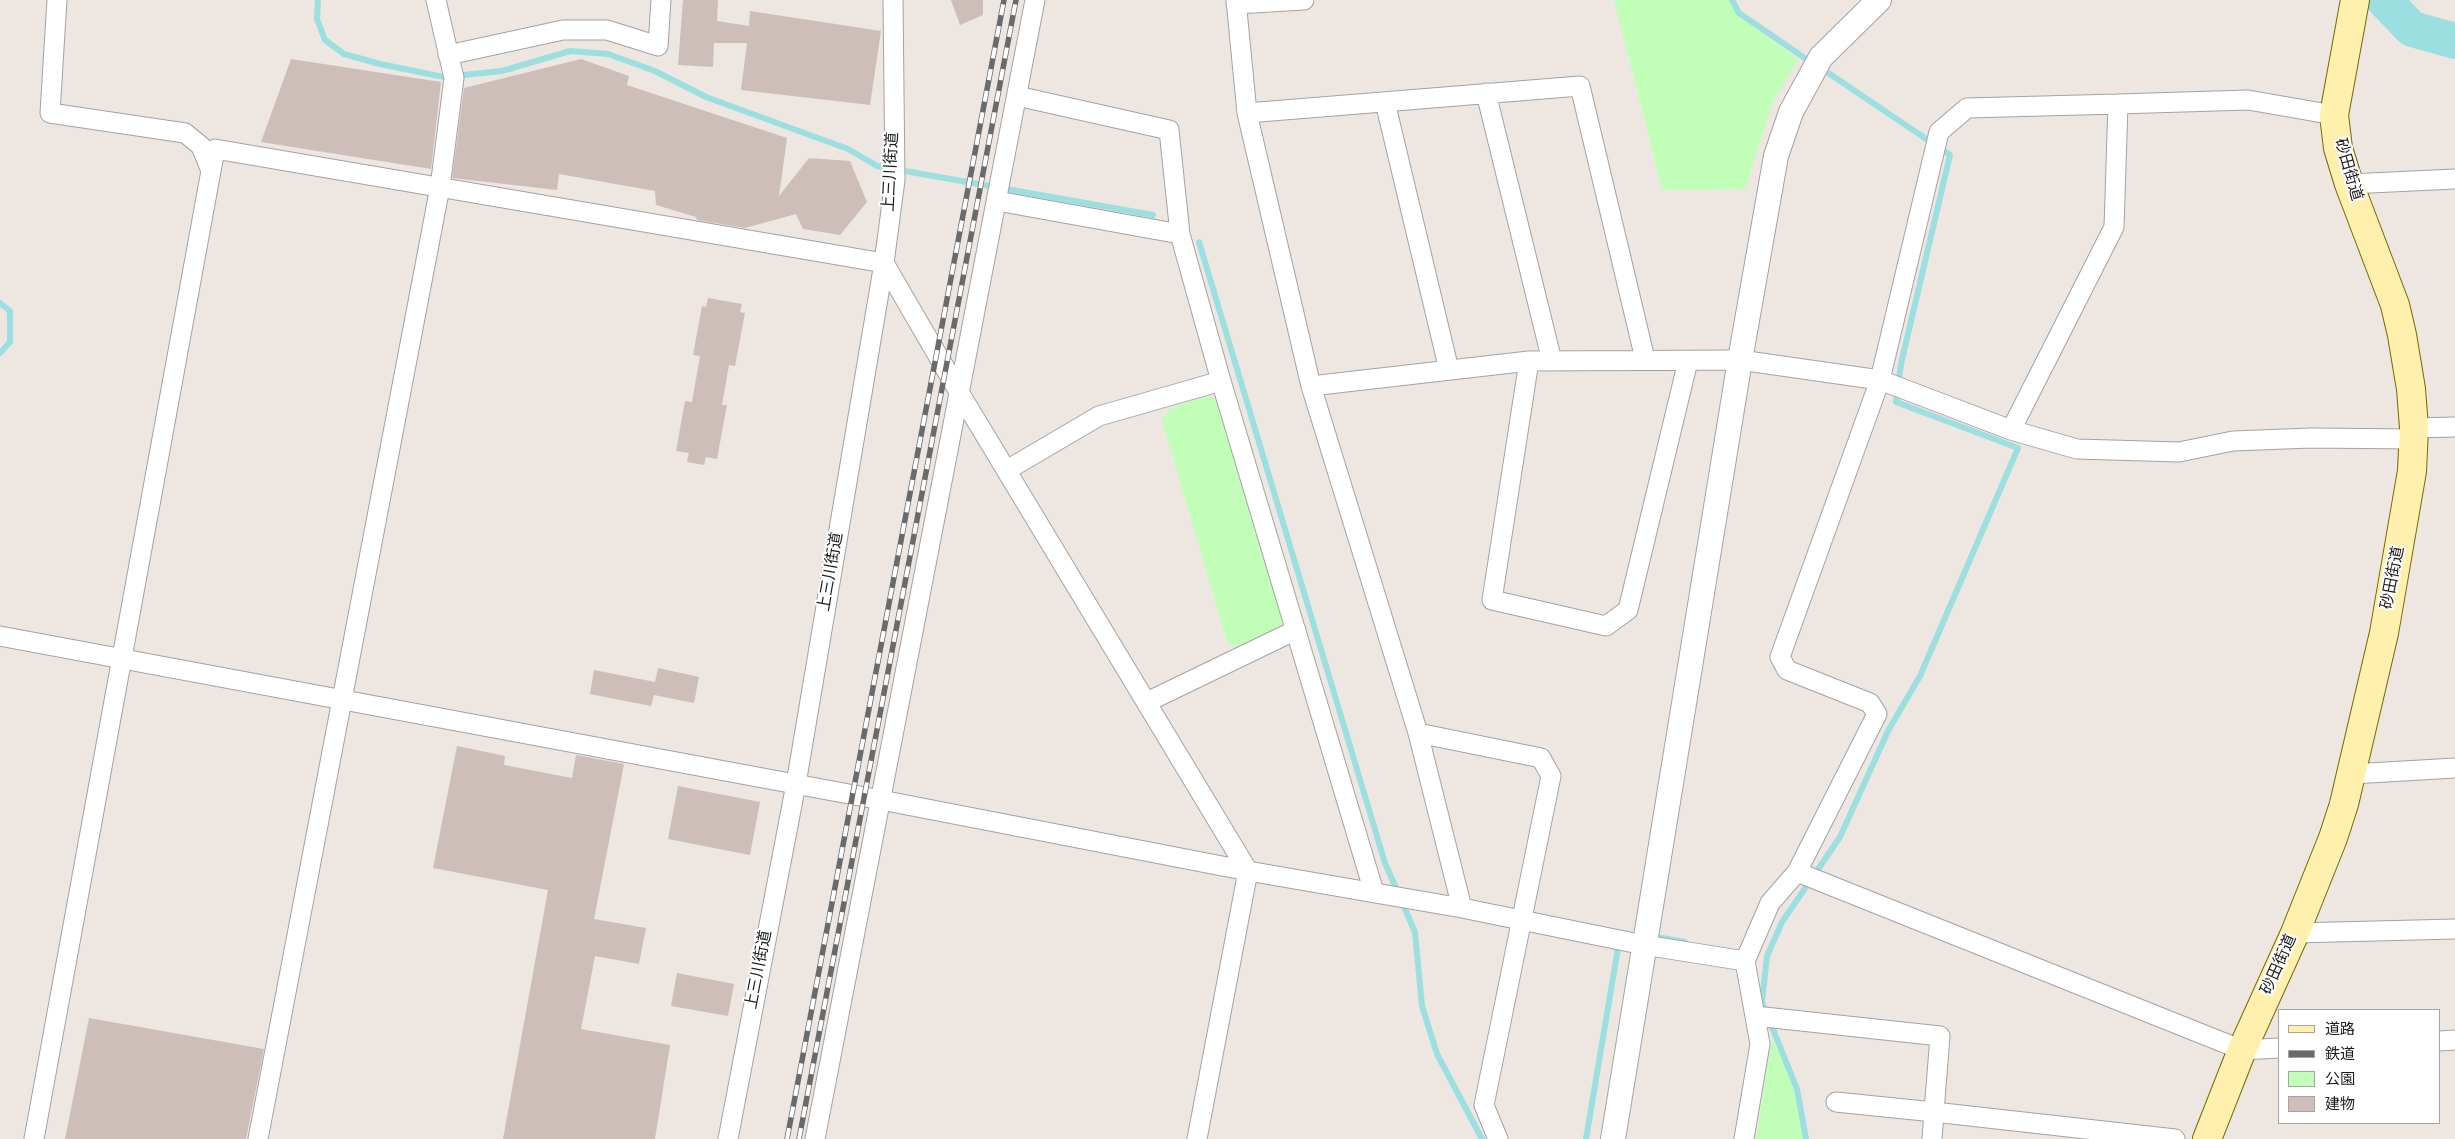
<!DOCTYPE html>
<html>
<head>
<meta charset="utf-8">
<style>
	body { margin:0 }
	#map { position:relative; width:2455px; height:1139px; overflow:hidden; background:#eee6e0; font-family:Overpass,"Noto Sans JP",sans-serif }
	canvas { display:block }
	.legend { position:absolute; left:2278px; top:1009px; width:162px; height:115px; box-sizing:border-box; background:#fff; border:1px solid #a4a4a4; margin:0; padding:6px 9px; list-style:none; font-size:15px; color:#1c1c1c }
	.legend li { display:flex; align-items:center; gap:10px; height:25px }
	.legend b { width:25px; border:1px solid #a4a4a4 }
</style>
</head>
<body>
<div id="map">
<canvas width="2455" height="1139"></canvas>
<ul class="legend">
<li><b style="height:6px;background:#fff1ad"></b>道路</li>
<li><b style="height:6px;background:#6a6a6a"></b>鉄道</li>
<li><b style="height:14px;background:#c1feb7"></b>公園</li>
<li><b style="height:14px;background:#cebeb9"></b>建物</li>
</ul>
</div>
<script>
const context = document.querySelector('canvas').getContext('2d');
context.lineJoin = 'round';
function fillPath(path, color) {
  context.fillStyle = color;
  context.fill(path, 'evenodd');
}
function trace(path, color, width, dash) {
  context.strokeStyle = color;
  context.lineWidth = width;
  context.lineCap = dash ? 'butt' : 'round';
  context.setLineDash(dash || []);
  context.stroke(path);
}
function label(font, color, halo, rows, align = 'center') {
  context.font = font + ' Overpass,"Noto Sans JP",sans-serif';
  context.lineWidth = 4;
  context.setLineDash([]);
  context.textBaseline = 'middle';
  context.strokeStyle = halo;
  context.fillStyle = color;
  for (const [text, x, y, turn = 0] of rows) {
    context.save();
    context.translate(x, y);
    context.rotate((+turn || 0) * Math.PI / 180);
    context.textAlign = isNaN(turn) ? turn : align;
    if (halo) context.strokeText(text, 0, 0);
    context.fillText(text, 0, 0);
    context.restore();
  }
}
const park = new Path2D(`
	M1614,0h118l9,18 57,41 -25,43 -28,87 -83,1z
	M1208,395l12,8 65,216 -6,11 -38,19 -14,-7 -65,-222 9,-12z
	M1772,1039c21,35 25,61 32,100h-48z`);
const stream = new Path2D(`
	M318,0l-1,19 8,21 19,14 36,10 64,13 58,-6 68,-20 38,3 47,17 51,26 142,52 29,17 276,49
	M1732,0l7,13 73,50
	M1199,242l186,621 30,69 7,74 15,48 45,85
	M0,303l10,8v31l-10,11
	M1650,936l35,6
	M1586,1139l33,-197
	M1806,1139l-9,-50 -35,-87 5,-46 15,-34 58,-85 48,-106 32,-55 98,-228 -122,-46 5,-38 49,-209 -129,-87`);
const river = new Path2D(`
	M2384,0l28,29 43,12`);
const building = new Path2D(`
	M683,0h35l-1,21 32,5 1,-15 131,20 -11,74 -129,-15 6,-47h-33l-1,24 -35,-2z
	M951,0h32v15l-23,10z
	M291,59l150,23 -10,87 -170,-27z
	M581,59l48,17 -2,9 160,53 -8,58 30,-38 41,3 17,41 -27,33 -37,-6 -7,-15 -51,14 -48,-8 -1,-3 -40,-12 -1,-14 -96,-17 -2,16 -105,-12 12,-90z
	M708,298l34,6 -2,8 5,1 -10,53 -6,-1 -7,40h5l-10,54 -11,-2 -2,8 -17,-3 2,-9 -13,-2 9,-50 7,1 8,-46 -7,-1 9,-49 4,1z
	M658,668l41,9 -5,26 -40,-8 -3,11 -61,-12 4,-24 61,12z
	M457,746l48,10 -1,9 68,13 4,-23 48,9 -30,155 52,9 -7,36 -44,-8 -14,73 89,16 -15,94h-152l45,-249 -115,-22z
	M678,786l82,16 -10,53 -82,-16z
	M677,973l57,11 -6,32 -57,-10z
	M89,1018l175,31 -18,90h-181z`);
const minor = new Path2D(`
	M57,0l-7,113 135,20 16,13 10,25
	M1236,0l11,113 64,273 107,347 44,175 182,37 101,16 25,-58 27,-31 80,-158 -7,-11 -83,-33 -7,-13 100,-277 59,-248 28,-24 151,-4
	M1236,4l68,-4
	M448,55l115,-25h44l51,16 3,-46
	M1486,93l66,268
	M1017,96l152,34 11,104
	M1385,102l64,268
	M1247,113l333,-27 65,273
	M2349,184l106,-5
	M997,201l183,33 41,147 153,511
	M1529,361l-37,239 114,26 22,-16 60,-249
	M1311,386l218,-25 211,-1 140,20 131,50 66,19 102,3 54,-11 78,-3 104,1
	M2414,428l41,-1
	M2011,430l103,-203 4,-123 130,-4 86,15
	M1007,470l92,-54 122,-35
	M0,636l881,164 367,71 -51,268
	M1147,702l149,-72
	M1418,733l123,25 10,18 -67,329 14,34
	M2352,774l103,-6
	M1797,872l445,178 37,-2
	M2295,933l160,-4
	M1755,1016l185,20 -6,76 -98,-10
	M2439,1041l16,-1
	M34,1139l181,-990 669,114 75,129 289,479 214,37
	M258,1139l182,-952 14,-109 -18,-78
	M728,1139l68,-355 88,-521 11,-83 -2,-180
	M815,1139l220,-1139
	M1744,1139l16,-95 -15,-83
	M1932,1139l2,-27 241,27`);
const tertiary = new Path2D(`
	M1613,1139l127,-779 36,-204 15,-44 30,-55 58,-57`);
const secondary = new Path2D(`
	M2207,1139l35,-89 53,-117 38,-95 11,-34 40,-171 28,-162 2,-43 -3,-39 -9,-54 -7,-30 -46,-121 -11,-36 -4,-33 21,-115`);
const rail = new Path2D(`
	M787,1139l217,-1139
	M799,1139l217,-1139`);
const streetNames = [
	["砂田街道",2347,170,74],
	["上三川街道",892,172,-87],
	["上三川街道",832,572,-80],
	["砂田街道",2394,578,-79],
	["砂田街道",2280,965,-66],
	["上三川街道",760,970,-79]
];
fillPath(park, '#c1feb7');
trace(stream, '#9cdfe0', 6);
trace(river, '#9cdfe0', 36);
fillPath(building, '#cebeb9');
trace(minor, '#a3a3a3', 21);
trace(tertiary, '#a3a3a3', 26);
trace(secondary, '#756800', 30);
trace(minor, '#fff', 19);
trace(tertiary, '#fff', 24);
trace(secondary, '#fff1ad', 28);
trace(rail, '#6a6a6a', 5.5);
trace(rail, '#fff', 4, [11]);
label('16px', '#1c1c1c', '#fff', streetNames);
</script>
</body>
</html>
